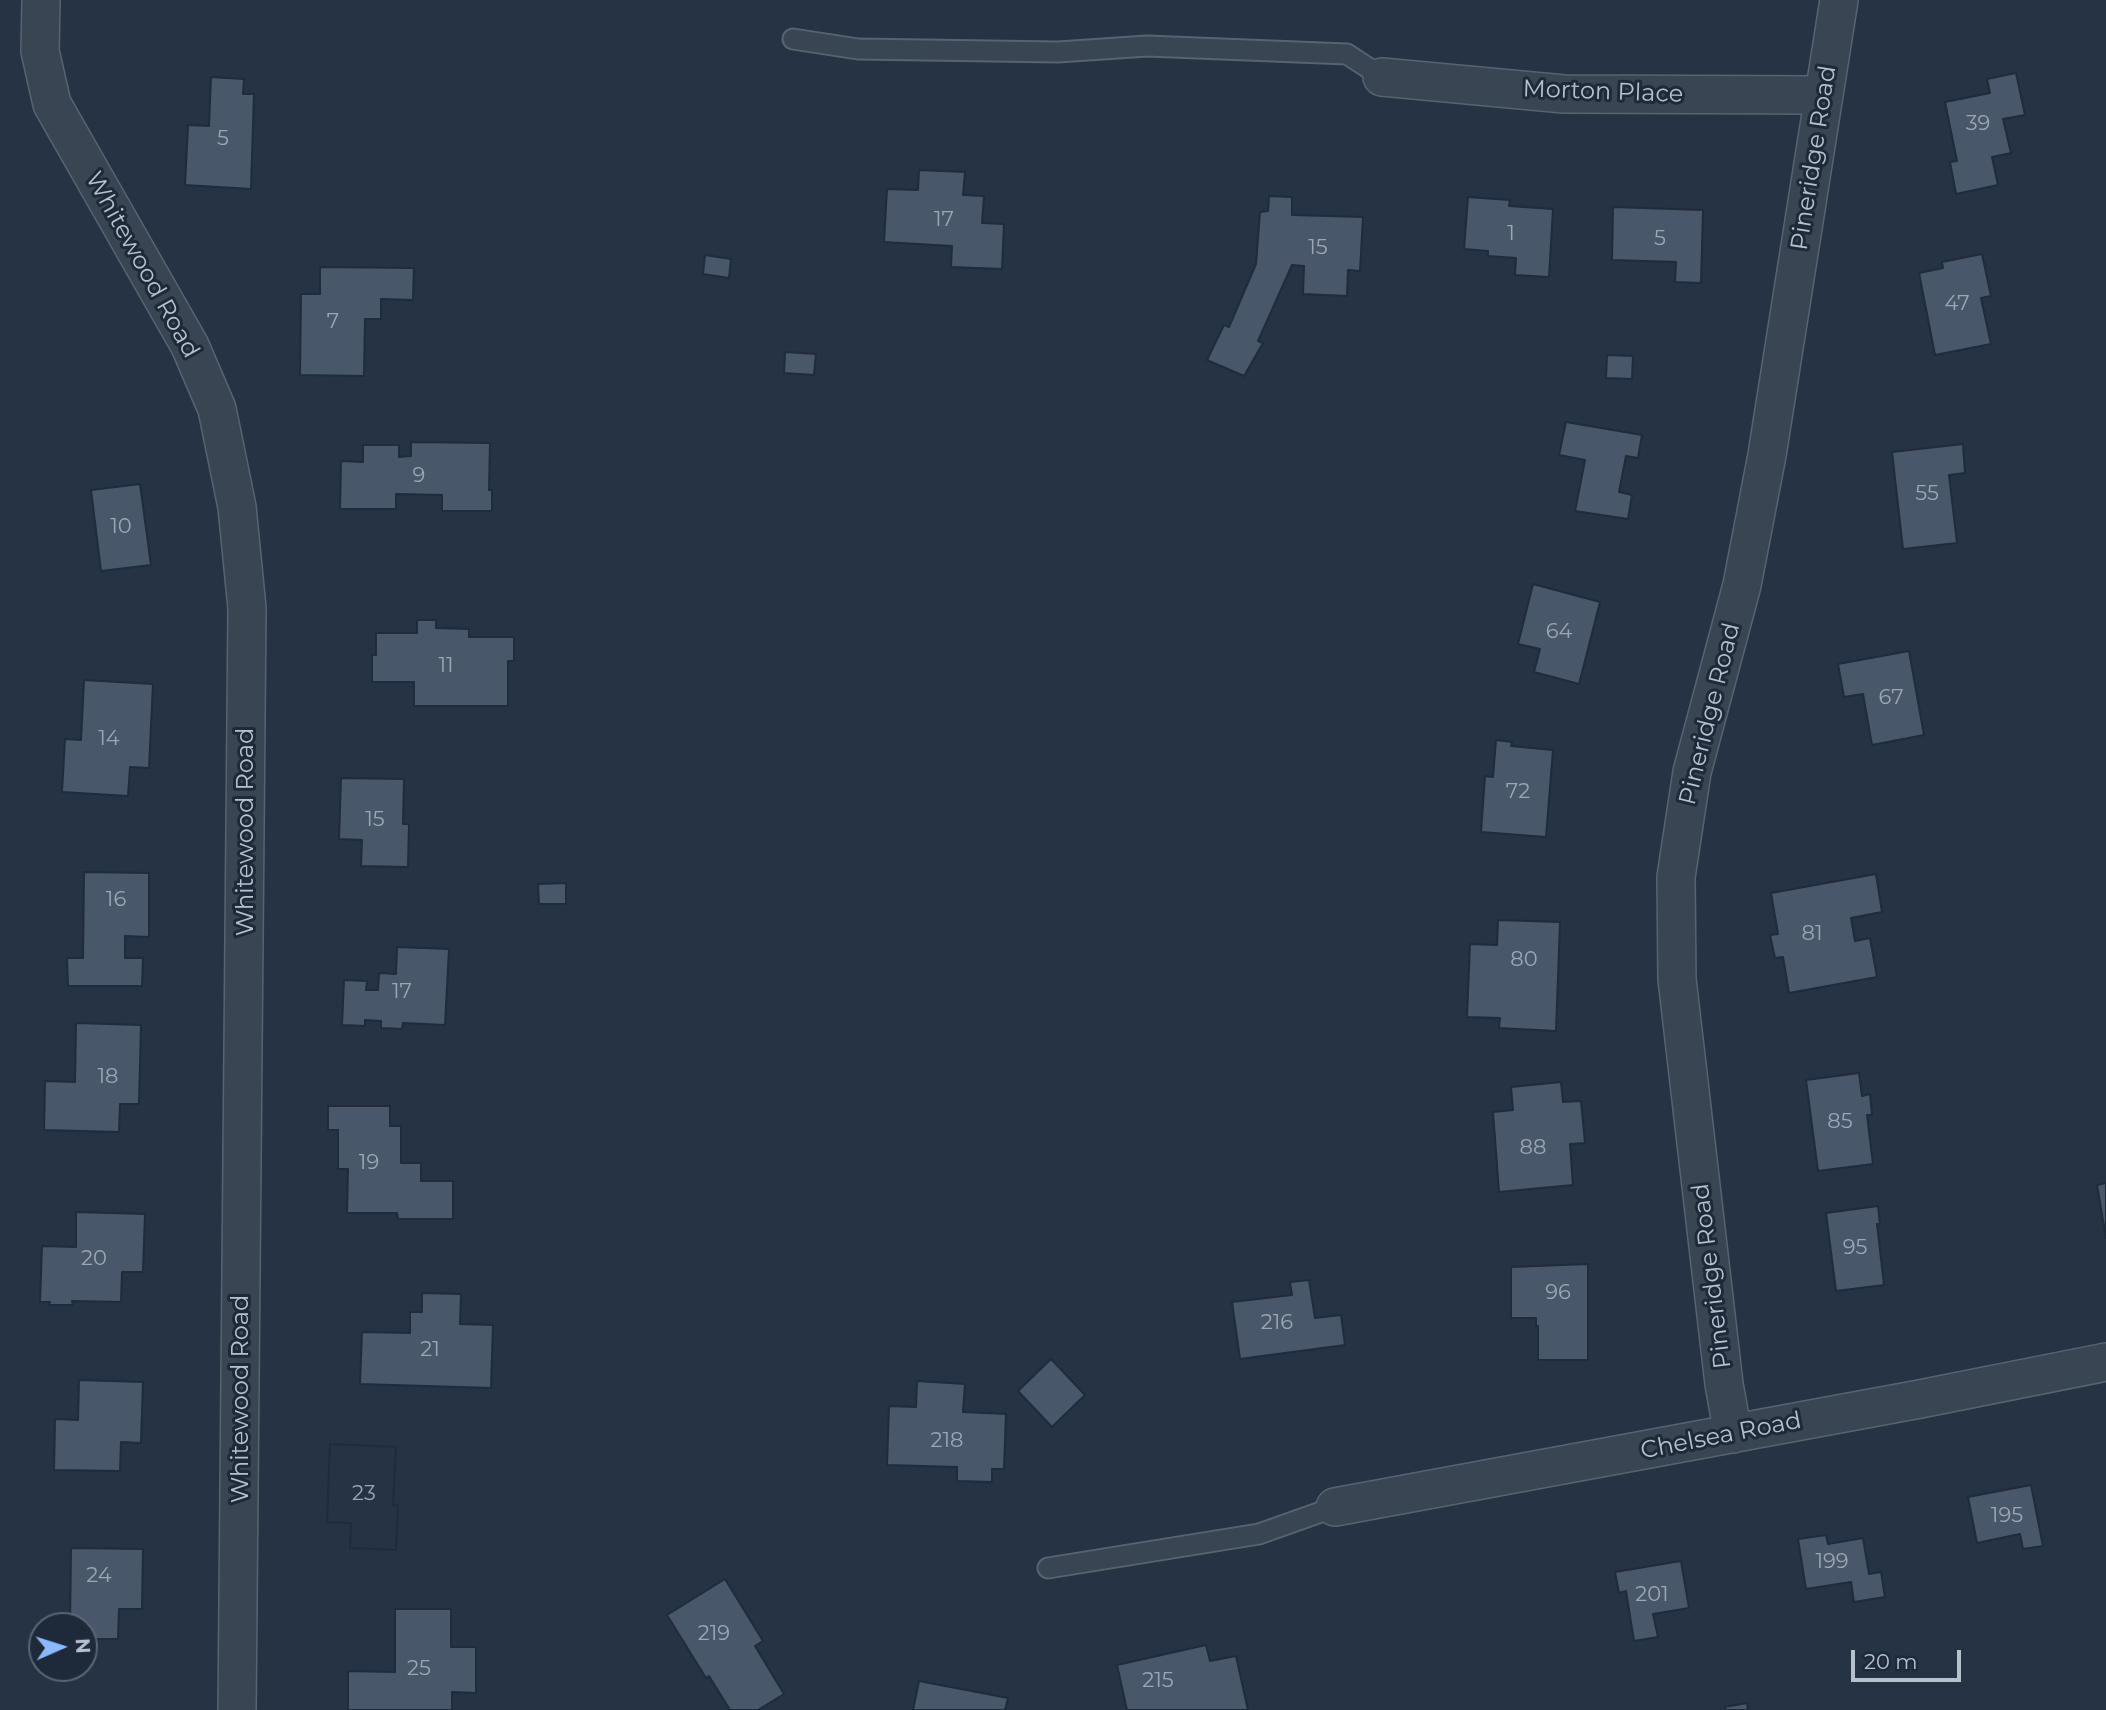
<!DOCTYPE html>
<html>
<head>
<meta charset="utf-8">
<style>
	body { margin:0 }
	#map { position:relative; width:2106px; height:1710px; overflow:hidden; background:#253344; font-family:Montserrat,sans-serif }
	canvas { display:block }
	.north { position:absolute; left:28px; top:1612px; width:70px; height:70px; box-sizing:border-box; background:#1e2939; border:2px solid #5b6574; border-radius:50%; rotate:87deg; font-size:19px; font-weight:700; line-height:28px; text-align:center; color:#b7c0cd }
	.north::after { content:''; display:block; margin:auto; width:24px; height:32px; background:#8bb9fe; clip-path:polygon(50% 0,100% 100%,50% 72%,0 100%) }
	.scale { position:absolute; left:1851px; top:1650px; width:110px; height:32px; box-sizing:border-box; border:4px solid #b7c0cd; border-top:0; padding-left:9px; font-size:21px; line-height:24px; white-space:nowrap; color:#b7c0cd; -webkit-text-stroke:5px #1e2939; paint-order:stroke }
</style>
</head>
<body>
<div id="map">
<canvas width="2106" height="1710"></canvas>
<div class="north">N</div>
<div class="scale">20 m</div>
</div>
<script>
const context = document.querySelector('canvas').getContext('2d');
context.lineJoin = 'round';
function fillPath(path, color) {
  context.fillStyle = color;
  context.fill(path, 'evenodd');
}
function trace(path, color, width, dash) {
  context.strokeStyle = color;
  context.lineWidth = width;
  context.lineCap = dash ? 'butt' : 'round';
  context.setLineDash(dash || []);
  context.stroke(path);
}
function label(font, color, halo, rows, align = 'center') {
  context.font = font + ' Montserrat,sans-serif';
  context.lineWidth = 6;
  context.setLineDash([]);
  context.textBaseline = 'middle';
  context.strokeStyle = halo;
  context.fillStyle = color;
  for (const [text, x, y, turn = 0] of rows) {
    context.save();
    context.translate(x, y);
    context.rotate((+turn || 0) * Math.PI / 180);
    context.textAlign = isNaN(turn) ? turn : align;
    if (halo) context.strokeText(text, 0, 0);
    context.fillText(text, 0, 0);
    context.restore();
  }
}
const building = new Path2D(`
	M2016,73l9,42 -22,4 8,34 -19,4 6,28 -42,9 -6,-32 7,-1 -12,-59 45,-9 -3,-14z
	M211,77l33,2 -1,15h11l-3,95 -66,-4 3,-60 21,1z
	M919,170l46,2 -2,23 21,1 -2,27 22,1 -2,45 -51,-2 1,-21 -68,-4 3,-53 31,1z
	M1269,196l23,1v18l71,2 -3,54 -12,-1 -1,26 -44,-2 1,-28 -12,-1 -34,76 5,2 -19,33 -37,-16 17,-35 5,2 27,-63 4,-52 8,-1z
	M1468,197l42,3 -1,6 44,3 -4,68 -34,-2 1,-17 -28,-2v-5l-24,-2z
	M1613,207l90,3 -2,73 -26,-1 1,-20 -64,-2z
	M1982,254l9,42 -10,2 10,46 -56,11 -16,-82 24,-5 -1,-6z
	M705,255l26,4 -2,19 -26,-4z
	M320,267l94,1 -1,32 -32,-1v20h-16l-1,57 -64,-1 1,-81h19z
	M785,352l31,2 -2,21 -30,-2z
	M1607,355l26,1 -1,23 -26,-1z
	M1566,422l76,13 -4,23 -12,-2 -7,36 13,3 -4,24 -53,-8 10,-51 -26,-5z
	M411,442l79,1 -1,47h3v21h-50v-16l-46,-1v15h-56l1,-48 22,1v-17h36v12l12,-1z
	M1963,444l2,29 -16,2 8,68 -54,6 -11,-97z
	M140,484l11,81 -50,6 -10,-81z
	M1533,584l67,18 -21,82 -45,-12 6,-23 -22,-5z
	M417,620h19v8l33,1v8h45v24h-6v45h-94v-24h-42v-27h4v-22h41z
	M1909,651l15,84 -52,10 -9,-51 -19,3 -6,-33z
	M84,680l69,4 -4,84 -19,-1 -2,29 -66,-4 3,-53 16,1z
	M1496,740l16,2 -1,4 42,4 -7,87 -65,-5 4,-56 8,1z
	M341,778l63,1 -1,45h6l-1,43 -47,-1 1,-26 -23,-1z
	M84,872l65,1v64l-24,-1v22h18l-1,28h-74l-1,-28h16z
	M1876,874l6,38 -31,6 4,23 15,-3 7,39 -88,16 -6,-36 -8,1 -5,-23 8,-1 -7,-41z
	M566,883v21h-27l-1,-20z
	M1498,920l62,2 -4,109 -57,-3 1,-10 -33,-1 3,-73 27,1z
	M397,947l52,2 -4,76 -42,-2 -1,6 -21,-1v-7l-16,-1v6l-23,-1 2,-45 23,1 -1,9h12l1,-17 17,1z
	M76,1023l65,2 -2,79h-19l-1,28 -75,-2 1,-49 30,1z
	M1859,1073l3,23 8,-2 2,21h-5l6,49 -55,7 -12,-91z
	M1561,1082l2,20 18,-1 4,42 -15,1 3,41 -74,7 -6,-80 20,-2 -2,-23z
	M328,1106h62v20h11v37h20v18h32v38h-55l-1,-6h-50l1,-44h-10v-39h-10z
	M2106,1183v55l-9,-53z
	M1878,1206l2,18h-3l7,61 -48,6 -10,-78z
	M76,1212l69,2 -2,58h-21l-1,30 -49,-1 1,4h-24l1,-3h-10l2,-56 34,1z
	M1588,1264v96h-50v-34h-2v-8h-25v-51z
	M1309,1280l6,38 26,-3 4,30 -105,14 -8,-57 60,-7 -2,-13z
	M422,1293l39,1 -1,30 33,1 -2,63 -131,-4 2,-52 48,1v-21h12z
	M1051,1359l34,36 -33,32 -34,-36z
	M79,1380l64,2 -2,61 -20,-1 -1,29 -66,-1 1,-51 23,1z
	M917,1381l48,3 -2,28 43,2 -2,55h-12v13l-35,-1v-14l-70,-2 2,-59 27,1z
	M330,1444l66,3 -3,58 5,1 -2,44 -46,-2 1,-25 -24,-1z
	M330,1444l66,3 -3,58 5,1 -2,44 -46,-2 1,-25 -24,-1z
	M2031,1485l12,61 -20,3 -3,-15 -43,9 -9,-46z
	M1826,1535l2,9 35,-6 6,36 12,-2 4,25 -31,5 -3,-20 -45,7 -8,-50z
	M71,1548l72,1 -1,60h-23l-1,30h-34v-13h-14z
	M1681,1561l8,47 -36,6 5,23 -24,4 -8,-50 -7,2 -4,-21z
	M725,1579l38,62 -8,5 29,48 -26,16h-28l-21,-34 -3,2 -39,-63z
	M395,1609h56v38h25v46l-24,-1v18h-104v-39l47,1z
	M1206,1645l4,16 26,-5 12,54h-121l-10,-45z
	M919,1681l89,17 -3,12h-92z
	M1747,1703l1,7h-23v-3z`);
const service = new Path2D(`
	M793,39l65,10 200,3 89,-6 200,8 35,23
	M1048,1568l211,-34 76,-27`);
const minor = new Path2D(`
	M41,0l-1,51 12,53 138,242 27,63 20,98 10,101 -10,1102
	M1382,77l182,17 260,1
	M1733,1434l-9,-50 -47,-405 -1,-102 16,-105 50,-187 25,-130 72,-455
	M1335,1507l585,-108 186,-37`);
const numberNames = [
	["39",1978,124],
	["5",223,139],
	["17",944,220],
	["1",1511,234],
	["5",1660,239],
	["15",1318,248],
	["47",1957,304],
	["7",333,322],
	["9",419,476],
	["55",1927,494],
	["10",121,527],
	["64",1559,632],
	["11",446,666],
	["67",1891,698],
	["14",109,739],
	["72",1518,792],
	["15",375,820],
	["16",116,900],
	["81",1812,934],
	["80",1524,960],
	["17",402,992],
	["18",108,1077],
	["85",1840,1122],
	["88",1533,1148],
	["19",369,1163],
	["95",1855,1248],
	["20",94,1259],
	["96",1558,1293],
	["216",1277,1323],
	["21",430,1350],
	["218",947,1441],
	["23",364,1494],
	["195",2007,1516],
	["199",1832,1562],
	["24",99,1576],
	["201",1652,1595],
	["219",714,1634],
	["25",419,1669],
	["215",1158,1681]
];
const streetNames = [
	["Morton Place",1603,92,2],
	["Pineridge Road",1814,158,-81],
	["Whitewood Road",142,265,61],
	["Pineridge Road",1710,714,-76],
	["Whitewood Road",246,832,-90],
	["Pineridge Road",1712,1276,-97],
	["Whitewood Road",241,1399,-90],
	["Chelsea Road",1721,1436,-11]
];
fillPath(building, '#49576a');
trace(building, '#202b3b', 2);
trace(service, '#586370', 23);
trace(minor, '#586370', 40);
trace(service, '#3a4553', 19);
trace(minor, '#3a4553', 37);
label('21px', '#9ca6b4', null, numberNames);
label('24px', '#b7c0cd', '#1e2939', streetNames);
</script>
</body>
</html>
